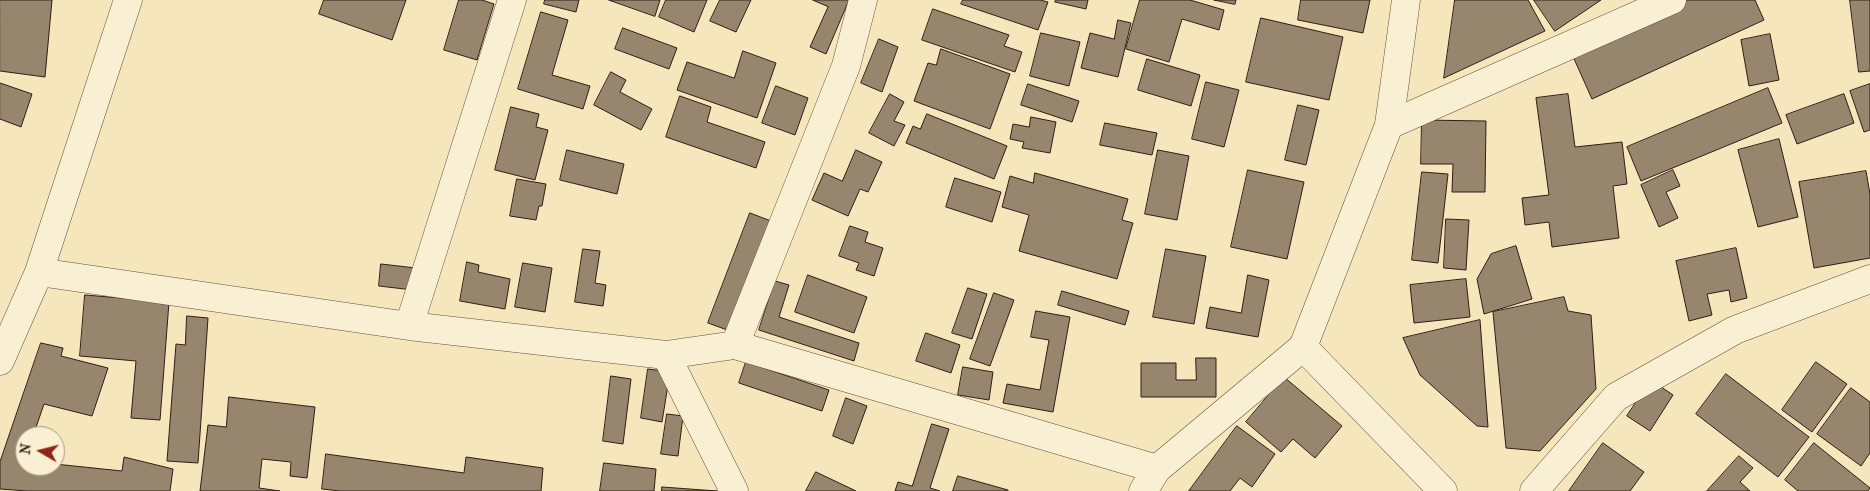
<!DOCTYPE html>
<html>
<head>
<meta charset="utf-8">
<style>
	body { margin:0 }
	#map { position:relative; width:1870px; height:491px; overflow:hidden; background:#f6e6bc; font-family:"IM FELL French Canon",serif }
	canvas { display:block }
	.north { position:absolute; left:15px; top:426px; width:50px; height:50px; box-sizing:border-box; background:#f9efd3; border:1px solid #a89b88; border-radius:50%; rotate:278deg; font-size:14px; font-weight:700; line-height:20px; text-align:center; color:#2f1e17 }
	.north::after { content:''; display:block; margin:auto; width:18px; height:22px; background:#8f2418; clip-path:polygon(50% 0,100% 100%,50% 72%,0 100%) }
</style>
</head>
<body>
<div id="map">
<canvas width="1870" height="491"></canvas>
<div class="north">N</div>
</div>
<script>
const context = document.querySelector('canvas').getContext('2d');
context.lineJoin = 'round';
function fillPath(path, color) {
  context.fillStyle = color;
  context.fill(path, 'evenodd');
}
function trace(path, color, width, dash) {
  context.strokeStyle = color;
  context.lineWidth = width;
  context.lineCap = dash ? 'butt' : 'round';
  context.setLineDash(dash || []);
  context.stroke(path);
}
const building = new Path2D(`
	M0,0h52l-7,77 -45,-6z
	M324,0h82l-14,40 -73,-26z
	M459,0h23l12,4 -17,56 -33,-10z
	M545,0h34l-3,12 -32,-8z
	M609,0h51l-5,16z
	M666,0h41l-13,32 -35,-15z
	M720,0h31l-15,32 -26,-11z
	M813,0h36l-23,54 -16,-7 18,-40z
	M963,0h77l8,2 -10,28 -77,-26z
	M1056,0h32l-2,9 -31,-7z
	M1140,0h50l34,10 -5,20 -37,-11 -13,43 -43,-13z
	M1214,0h22l-1,4z
	M1301,0h69l-7,33 -65,-13z
	M1455,0h73l17,31 -101,47z
	M1534,0h67l-46,31z
	M1685,0h70l9,20 -172,79 -21,-47z
	M1850,0h20v71l-11,1z
	M933,9l76,26 -5,11 18,6 -7,20 -93,-32z
	M541,12l27,8 -16,55 38,11 -7,23 -65,-20z
	M1261,18l82,19 -14,63 -83,-18z
	M1118,20l13,3 -13,54 -37,-9 9,-35 24,6z
	M623,28l54,20 -8,21 -54,-20z
	M1041,33l39,9 -11,44 -39,-10z
	M1770,34l9,46 -30,6 -8,-46z
	M879,39l19,8 -16,45 -21,-9z
	M941,49l69,25 -20,55 -76,-28 14,-38 8,2z
	M743,51l33,12 -19,55 -80,-28 10,-28 47,16z
	M1147,59l53,16 -9,31 -53,-16z
	M611,72l15,8 -6,12 32,17 -11,21 -47,-25z
	M1206,82l33,8 -15,57 -32,-8z
	M0,83l32,11 -11,33 -21,-8z
	M1028,84l51,17 -7,21 -51,-17z
	M1870,84v46l-6,2 -14,-41z
	M776,86l32,12 -13,37 -33,-12z
	M1768,88l14,35 -141,58 -14,-34z
	M890,94l14,8 -10,19 11,4 -11,21 -25,-13z
	M1568,94l7,53 47,-5 5,42 -14,2 6,52 -67,9 -3,-25 -24,3 -3,-27 27,-3 -13,-97z
	M1844,94l10,29 -57,21 -11,-29z
	M680,96l31,11 -4,15 58,20 -9,26 -90,-31z
	M1298,105l21,5 -13,55 -21,-5z
	M511,107l28,7 -3,13 12,3 -13,50 -40,-10z
	M927,114l80,32 -13,33 -88,-36 7,-17 7,3z
	M1031,117l25,5 -6,31 -28,-5 2,-6 -14,-3 3,-15 16,3z
	M1422,120l64,1 -1,71h-33l1,-28h-32z
	M1105,123l52,10 -5,22 -52,-10z
	M1779,139l19,78 -40,10 -20,-77z
	M567,150l57,14 -7,30 -57,-14z
	M856,150l26,12 -14,30 -8,-3 -12,27 -36,-16 12,-27 18,8z
	M1158,150l31,6 -12,64 -32,-6z
	M1248,170l56,12 -17,77 -56,-12z
	M1673,170l7,16 -14,6 12,26 -19,9 -18,-42z
	M1866,171l4,23v64l-56,10 -15,-86z
	M1422,172l26,2 -10,89 -26,-3z
	M1035,173l93,26 -6,21 11,3 -16,56 -98,-28 10,-36 -27,-8 8,-31 23,7z
	M955,178l46,14 -9,30 -46,-15z
	M517,179l29,5 -4,22h-3l-3,14 -26,-4z
	M750,213l21,8 -41,110 -22,-8z
	M1446,219l23,1 -3,50 -22,-2z
	M850,226l18,6 -3,10 18,6 -9,28 -18,-6 3,-7 -20,-7z
	M1516,246l16,53 -48,15 -7,-35 14,-25z
	M1736,248l11,50 -16,4 -2,-12 -22,4 5,21 -23,6 -13,-60z
	M583,249l17,2 -5,32 11,2 -3,21 -28,-4z
	M1166,249l40,7 -12,68 -41,-7z
	M467,262l12,3 -1,7 32,7 -5,30 -45,-8z
	M523,263l29,5 -7,44 -30,-5z
	M381,264l35,4 -3,22 -34,-4z
	M808,275l59,22 -13,36 -59,-21z
	M1248,275l21,5 -11,57 -52,-9 4,-21 31,6z
	M1466,279l4,38 -56,6 -4,-38z
	M775,281l14,4 -10,32 80,26 -5,18 -95,-31z
	M968,288l19,6 -15,45 -20,-6z
	M1062,291l67,20 -4,14 -67,-20z
	M994,293l20,7 -24,66 -20,-7z
	M85,295l84,7 -9,118 -29,-2 5,-57 -56,-5z
	M1564,297l4,14 23,4 5,74 -56,62 -34,-3 -13,-136z
	M1036,311l34,6 -17,95 -50,-9 4,-19 33,6 9,-50 -18,-3z
	M187,316l21,2 -10,145 -31,-2 9,-117 9,1z
	M1480,320l8,107 -11,-1 -57,-51 -17,-37z
	M926,333l34,12 -9,28 -35,-12z
	M41,343l22,5 -2,8 47,12 -16,48 -48,-12 -11,32h-8v30l30,-2 67,7 2,-14 49,12 -3,22h-143l-27,-2v-27z
	M1196,358h20v39h-75v-34h35v17h20z
	M746,362l83,28 -7,21 -83,-28z
	M1816,362l31,22 -35,48 -30,-22z
	M963,367l30,5 -4,28 -31,-5z
	M648,369l22,3 -8,50 -21,-4z
	M1726,374l83,63 -31,40 -82,-63z
	M611,376l20,3 -8,65 -20,-3z
	M1284,377l58,49 -27,32 -22,-19 -12,13 -35,-30z
	M1651,380l22,15 -23,36 -23,-15z
	M1851,388l19,14v51l-9,13 -44,-32z
	M229,397l86,10 -8,71 -17,-2 1,-14 -29,-3 -3,29 21,3h-80l8,-66 18,2z
	M846,398l21,8 -14,38 -20,-8z
	M667,414l16,2 -5,40 -17,-2z
	M932,424l17,5 -19,59 10,3h-45l3,-9 14,4z
	M1237,426l38,28 -23,33 -12,-9 -10,13h-41z
	M1603,443l41,29 -14,19h-61z
	M1814,443l56,45 -2,3h-70l-13,-11z
	M326,454l138,19 2,-16 77,11 -2,23h-201l-18,-2z
	M1739,456l14,12 -13,14 10,9h-43z
	M604,463l52,6 -2,22h-54z
	M816,472l40,19h-50z
	M958,476l50,14v1h-55z
	M662,487l55,4h-55z`);
const minor = new Path2D(`
	M1389,125l283,-125
	M39,272l370,54 257,29 69,-10 422,124
	M409,326l103,-326
	M735,345l111,-279 17,-66
	M666,355l68,136
	M0,361l39,-89 89,-272
	M1143,491l14,-22 146,-122
	M1534,491l82,-94 119,-67 135,-51`);
const tertiary = new Path2D(`
	M1406,0l-17,125 -86,222 140,144`);
fillPath(building, '#96866d');
trace(building, '#2f1e17', 1);
trace(minor, '#615040', 29);
trace(tertiary, '#615040', 29);
trace(minor, '#f9efd3', 28);
trace(tertiary, '#f9efd3', 28);
</script>
</body>
</html>
